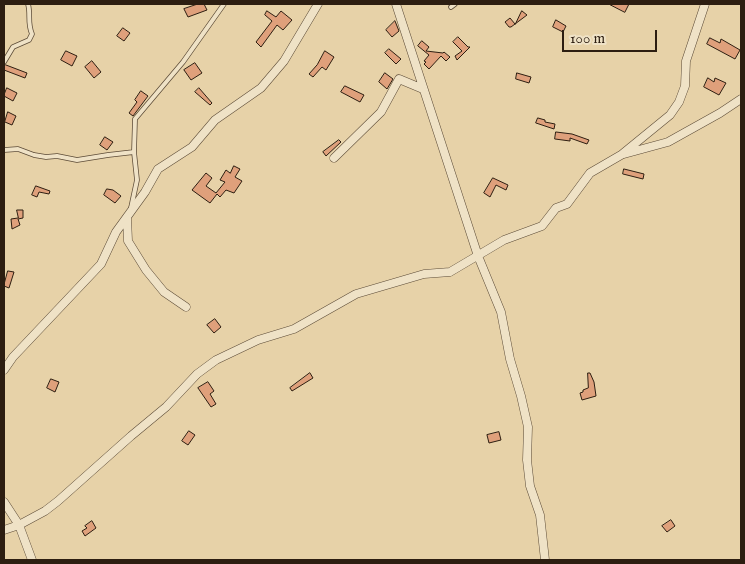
<!DOCTYPE html>
<html>
<head>
<meta charset="utf-8">
<style>
	body { margin:0 }
	#map { position:relative; width:745px; height:564px; overflow:hidden; background:#e7d2a8; font-family:"IM FELL English",serif }
	canvas { display:block }
	.frame { position:absolute; inset:0; border:5px solid #2d1e11; pointer-events:none }
	.scale { position:absolute; left:562px; top:30px; width:95px; height:22px; box-sizing:border-box; border:2px solid #2d1e11; border-top:0; padding-left:6px; font-size:15px; line-height:18px; white-space:nowrap; color:#2d1e11; -webkit-text-stroke:4px #efe2c6; paint-order:stroke }
</style>
</head>
<body>
<div id="map">
<canvas width="745" height="564"></canvas>
<div class="frame"></div>
<div class="scale">100 m</div>
</div>
<script>
const context = document.querySelector('canvas').getContext('2d');
context.lineJoin = 'round';
function fillPath(path, color) {
  context.fillStyle = color;
  context.fill(path, 'evenodd');
}
function trace(path, color, width, dash) {
  context.strokeStyle = color;
  context.lineWidth = width;
  context.lineCap = dash ? 'butt' : 'round';
  context.setLineDash(dash || []);
  context.stroke(path);
}
const building = new Path2D(`
	M198,4h6l3,6 -19,7 -4,-8z
	M609,4h20l-4,8z
	M267,11l9,6 5,-6 11,9 -9,10 -6,-5 -16,22 -5,-5 16,-21 -7,-6z
	M522,11l5,4 -16,12h-2l-4,-5 5,-4 5,6z
	M556,20l10,6 -3,6 -10,-5z
	M395,21l4,10 -7,6 -6,-7z
	M123,28l7,5 -6,8 -7,-5z
	M458,37l10,10h2l-13,13 -2,-4 7,-5 -9,-9z
	M710,38l10,5 1,-4 19,11 -5,9 -28,-15z
	M422,41l7,6 -3,4 17,2 1,-1 6,5 -4,4 -5,-5 -12,13 -5,-5 2,-2 -2,-1 5,-6 -11,-9z
	M389,49l12,10 -5,5 -11,-11z
	M66,51l11,5 -5,10 -11,-6z
	M325,51l9,6 -8,13 -4,-3 -9,10 -4,-3 8,-9z
	M92,61l9,11 -7,6 -9,-11z
	M195,63l7,10 -11,7 -7,-10z
	M6,65l21,8 -2,5 -21,-8v-4z
	M385,73l8,6 -6,10 -8,-7z
	M517,73l14,4 -2,6 -13,-4z
	M708,78l6,4 1,-4 11,5 -7,12 -15,-8z
	M345,86l19,9 -4,7 -19,-10z
	M7,88l10,5 -4,8 -9,-5z
	M199,88l13,15 -2,2 -15,-13z
	M141,91l7,5 -15,20 -4,-3 8,-11 -2,-2z
	M8,112l8,4 -4,9 -7,-3z
	M538,118l7,2v2l10,2 -1,5 -18,-6z
	M556,132l16,2 17,6 -2,4 -17,-6v3l-15,-2z
	M105,137l8,5 -6,8 -7,-5z
	M339,140l2,2 -15,14 -3,-4z
	M234,166l6,3 -5,8 7,4 -8,12 -8,-3 -6,7 -3,-3 -7,9 -18,-13 14,-17 6,5 -6,8 10,7 9,-11 -5,-2 6,-10 4,3z
	M624,169l20,5 -1,5 -20,-5z
	M493,178l15,7 -2,5 -10,-5 -6,12 -6,-4z
	M36,186l14,5 -1,3 -10,-2 -2,5 -5,-2z
	M107,189l6,1 8,6 -6,7 -11,-8z
	M17,210h6v8l-5,1 2,6 -8,4 -1,-10 7,-1z
	M8,271l6,1 -5,16 -5,-2z
	M215,319l6,8 -7,6 -7,-8z
	M310,373l3,5 -21,13 -2,-3z
	M588,373h2l4,9 2,14 -14,4 -2,-7 3,-1v-2l5,-2z
	M51,379l8,3 -4,10 -8,-4z
	M208,382l6,9 -4,3 6,10 -5,3 -13,-19z
	M189,431l6,4 -7,10 -6,-4z
	M499,432l2,8 -12,3 -2,-8z
	M671,520l4,6 -8,6 -5,-6z
	M92,521l4,7 -11,8 -3,-5 5,-3 -2,-2z`);
const service = new Path2D(`
	M451,7l4,-3
	M4,62l9,-15 16,-7 3,-6c-5,-12 -1,-19 -4,-30
	M4,150l14,-1 16,6 12,2 11,-1 20,4 31,-5 26,-3
	M131,208l6,-28 -3,-28 1,-33 48,-57 41,-58`);
const minor = new Path2D(`
	M396,4l82,252 23,56 9,47 11,37 7,31 -1,33 3,26 10,29 5,45
	M624,154l44,-12 52,-29 21,-14
	M334,158l47,-46 18,-33 24,10
	M127,218l1,23 18,29 18,22 22,15
	M4,370l9,-13 88,-93 15,-32 29,-40 13,-23 34,-22 23,-27 46,-32 23,-27 34,-57
	M4,502l15,23 13,35
	M4,530l15,-5 26,-14 13,-10 73,-65 35,-29 31,-33 19,-14 42,-20 36,-11 62,-35 68,-20 26,-2 54,-32 38,-14 14,-18 11,-4 23,-31 31,-18 49,-40 9,-13 6,-16 1,-25 19,-57`);
fillPath(building, '#dfa07b');
trace(building, '#2d1e11', 1);
trace(service, '#5c4b37', 5.5);
trace(minor, '#5c4b37', 9);
trace(service, '#efe2c6', 4);
trace(minor, '#efe2c6', 8);
</script>
</body>
</html>
